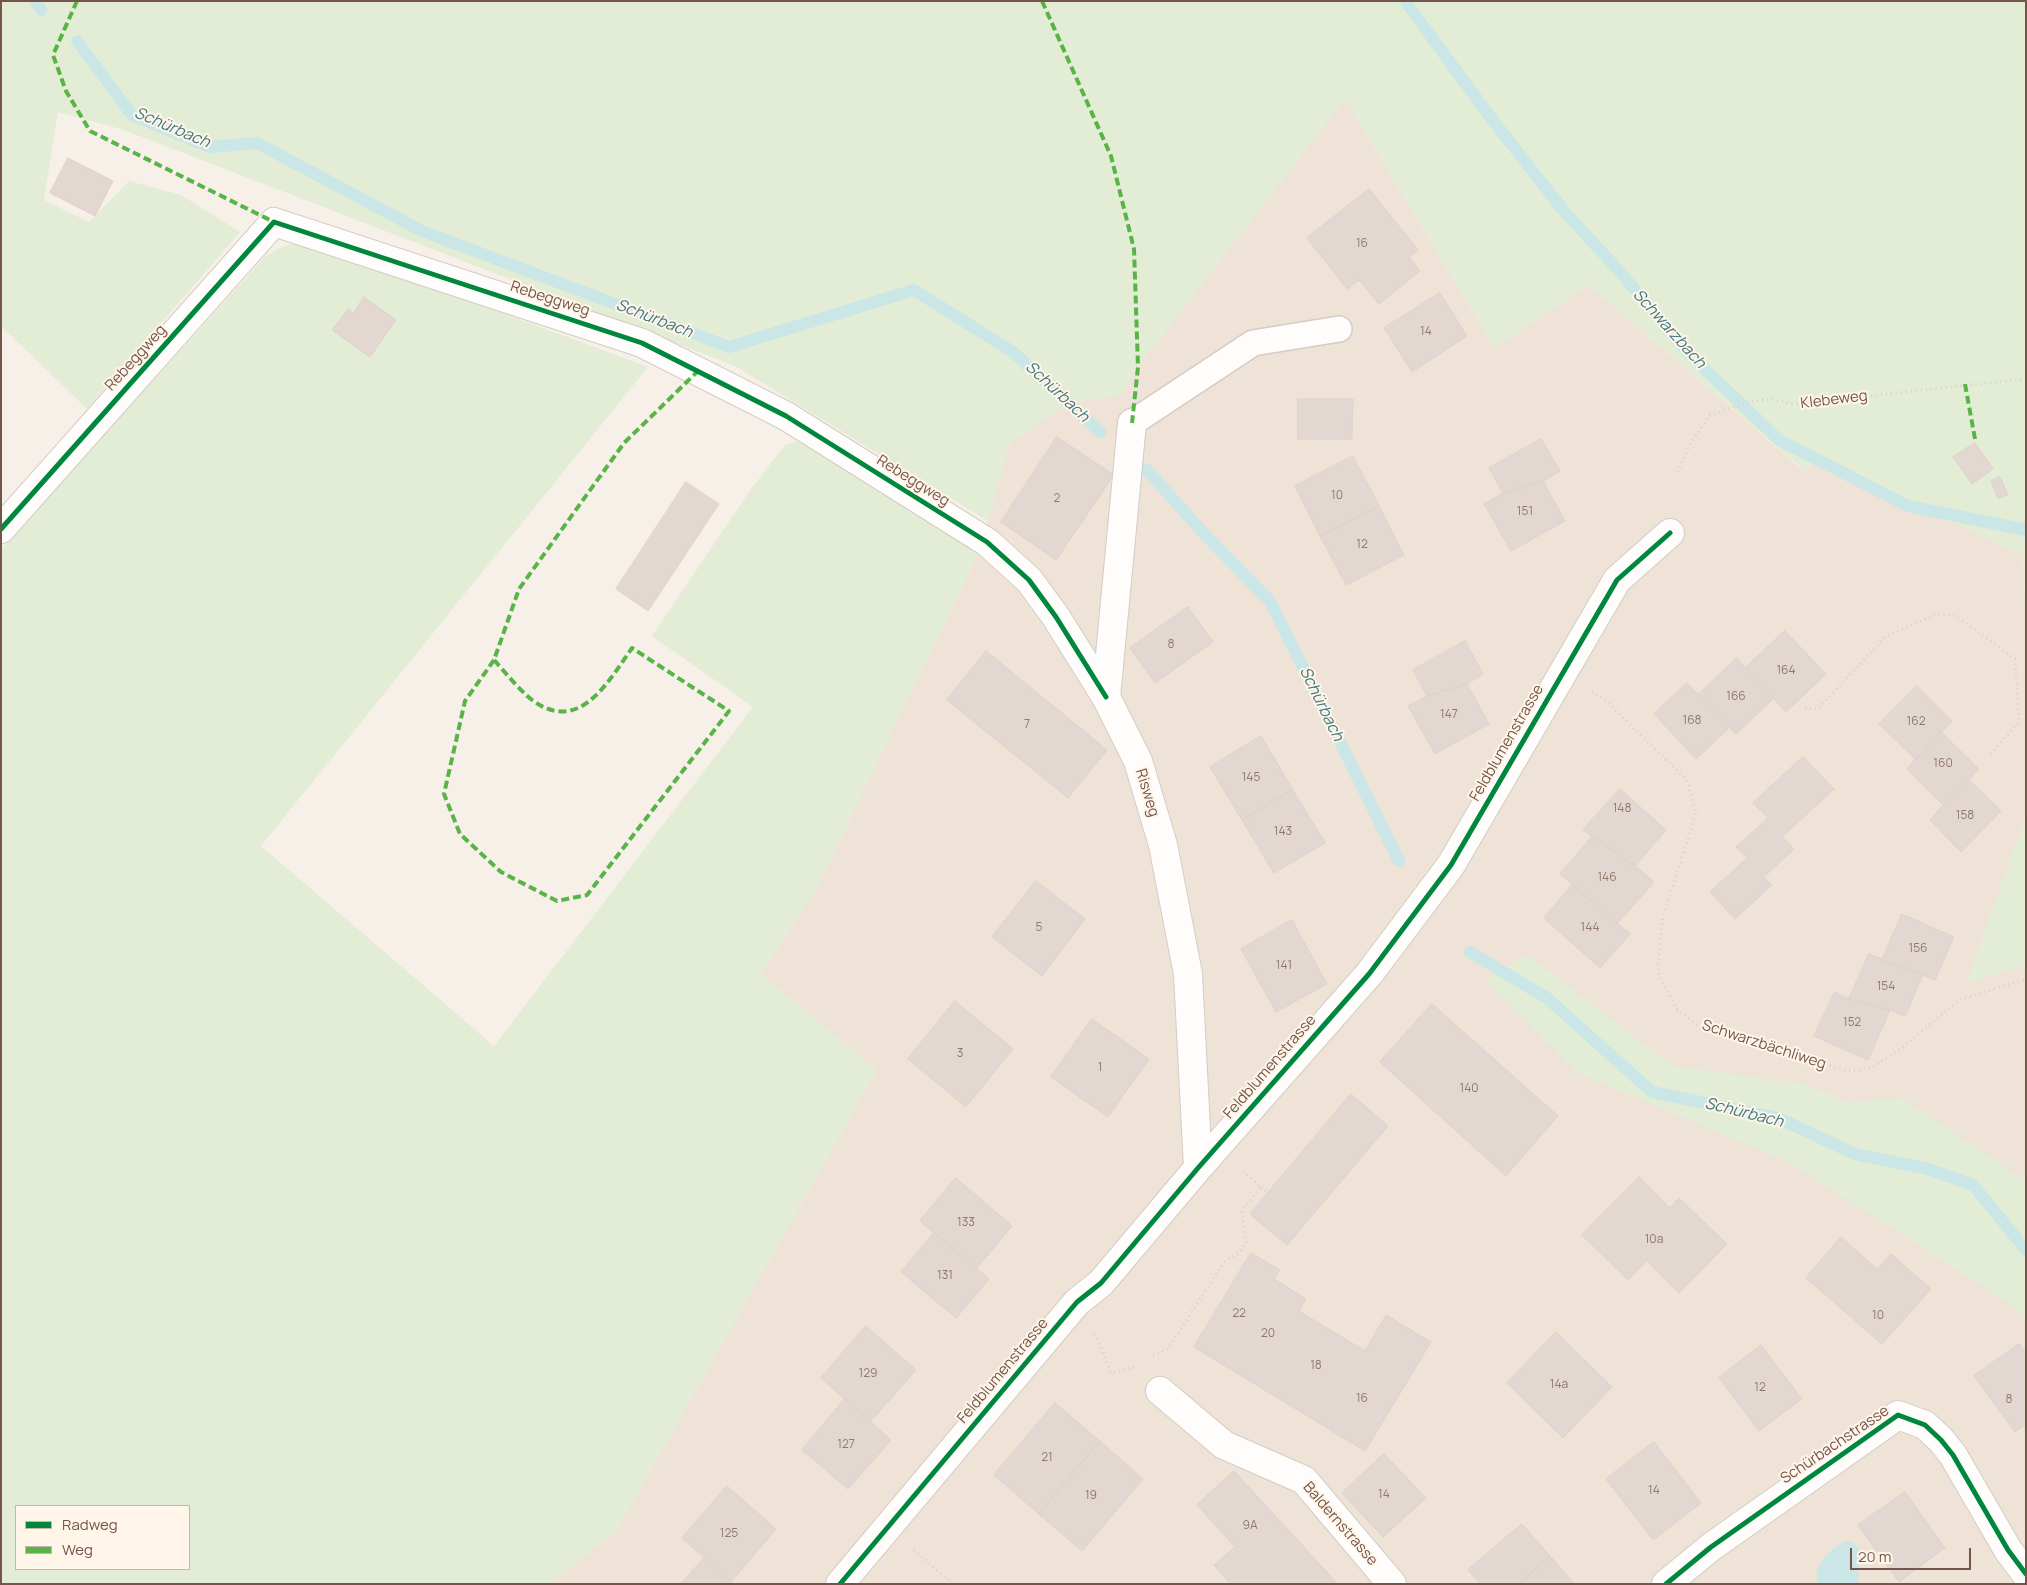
<!DOCTYPE html>
<html>
<head>
<meta charset="utf-8">
<style>
	body { margin:0 }
	#map { position:relative; width:2027px; height:1585px; overflow:hidden; background:#f6f0e9; font-family:Manrope,sans-serif }
	canvas { display:block }
	.frame { position:absolute; inset:0; border:2px solid #745649; pointer-events:none }
	.legend { position:absolute; left:15px; top:1505px; width:175px; height:65px; box-sizing:border-box; background:#fff5e9; border:1px solid #c7b5a9; margin:0; padding:6px 9px; list-style:none; font-size:15px; color:#745649 }
	.legend li { display:flex; align-items:center; gap:10px; height:25px }
	.legend b { width:25px; border:1px solid #c7b5a9 }
	.scale { position:absolute; left:1850px; top:1548px; width:121px; height:22px; box-sizing:border-box; border:2px solid #745649; border-top:0; padding-left:6px; font-size:15px; line-height:18px; white-space:nowrap; color:#745649; -webkit-text-stroke:4px #fff5e9; paint-order:stroke }
</style>
</head>
<body>
<div id="map">
<canvas width="2027" height="1585"></canvas>
<div class="frame"></div>
<ul class="legend">
<li><b style="height:6px;background:#00873e"></b>Radweg</li>
<li><b style="height:6px;background:#59b447"></b>Weg</li>
</ul>
<div class="scale">20 m</div>
</div>
<script>
const context = document.querySelector('canvas').getContext('2d');
context.lineJoin = 'round';
function fillPath(path, color) {
  context.fillStyle = color;
  context.fill(path, 'evenodd');
}
function trace(path, color, width, dash) {
  context.strokeStyle = color;
  context.lineWidth = width;
  context.lineCap = dash ? 'butt' : 'round';
  context.setLineDash(dash || []);
  context.stroke(path);
}
function label(font, color, halo, rows, align = 'center') {
  context.font = font + ' Manrope,sans-serif';
  context.lineWidth = 4;
  context.setLineDash([]);
  context.textBaseline = 'middle';
  context.strokeStyle = halo;
  context.fillStyle = color;
  for (const [text, x, y, turn = 0] of rows) {
    context.save();
    context.translate(x, y);
    context.rotate((+turn || 0) * Math.PI / 180);
    context.textAlign = isNaN(turn) ? turn : align;
    if (halo) context.strokeText(text, 0, 0);
    context.fillText(text, 0, 0);
    context.restore();
  }
}
const residential = new Path2D(`
	M1345,99l149,249 94,-63 216,186 18,-13 83,43 45,17 72,38 4,54v205l-59,167 59,-17v619h-1475l66,-54 260,-460 -116,-96 55,-85 163,-337 30,-108 52,-36 23,-8 37,-5 17,-28z`);
const green = new Path2D(`
	M1,1h2025v609l-4,-54c-66,-34 -134,-64 -200,-98l-17,13 -217,-186 -94,63 -149,-248 -207,267 -17,28 -37,5 -23,8 -52,36 -21,77 -253,-155 -611,-236 -66,-18 -14,88 45,22 40,-41 52,14 59,37 -153,177 -86,-83z
	M298,242l156,53 194,72 -387,479 233,200 259,-339 -101,-71 99,-147 34,-44 20,-5 174,112 -163,337 -55,85 116,96 -260,460 -66,54h-550v-1035l264,-292 14,-9zM16,1506h173v63h-173z
	M2026,815v150l-60,18z
	M1527,954l146,112 127,17 51,19 52,-4 123,82v138l-17,-14 -219,-141 -215,-91 -89,-92z`);
const water = new Path2D(`
	M1846,1541l7,1 7,9 -2,33h-41c-3,-21 12,-34 29,-43z`);
const stream = new Path2D(`
	M35,1l6,9
	M1405,1l89,121 70,89 57,62 67,80 91,87 129,66 118,24
	M77,41l55,74 77,32 48,-4 165,88 307,116 185,-57 99,62 87,80
	M1146,469l62,69 62,63 129,260
	M1470,952l77,46 105,94 126,26 77,36 73,15 45,16 53,65`);
const building = new Path2D(`
	M68,158l45,23 -18,35 -45,-23z
	M1369,189l49,61 -9,7 11,14 -41,33 -20,-24 -12,9 -40,-51z
	M1440,293l27,43 -55,36 -28,-44z
	M364,297l32,23 -26,37 -38,-27 16,-21 5,4z
	M1298,399h55l-1,40h-54z
	M1057,437l57,38 -58,85 -55,-38z
	M1541,439l19,32 -17,10 -40,12 -14,-25z
	M1975,443l18,26 -21,15 -19,-27z
	M1353,456l26,50 -59,30 -25,-50z
	M2000,477l8,18 -10,4 -7,-18z
	M1543,481l22,40 -54,30 -27,-47 19,-11z
	M686,482l33,22 -71,107 -32,-22z
	M1379,506l25,49 -58,30 -26,-49z
	M1188,607l25,35 -58,41 -25,-35z
	M1785,631l41,43 -40,38 -40,-45z
	M1465,641l18,33 -16,10 -40,12 -14,-26z
	M986,651l121,99 -39,48 -121,-98z
	M1737,658l36,41 -37,35 -38,-39z
	M1687,683l43,44 -34,32 -42,-45z
	M1467,684l22,40 -54,30 -27,-48 19,-10z
	M1917,686l35,35 -36,39 -37,-36z
	M1941,732l38,37 -35,37 -37,-37z
	M1261,736l32,54 -51,30 -32,-53z
	M1803,757l31,32 -52,48 12,12 -30,28 8,8 -37,34 -25,-27 37,-34 -11,-11 32,-29 -15,-15z
	M1968,779l33,32 -40,41 -31,-32z
	M1620,789l46,41 -31,36 -52,-36z
	M1293,790l32,53 -51,30 -32,-53z
	M1592,837l43,29 19,16 -36,41 -58,-49z
	M1036,881l49,38 -43,57 -50,-39z
	M1572,885l58,49 -30,34 -56,-50z
	M1902,914l52,23 -19,43 -53,-20z
	M1292,920l35,64 -51,28 -35,-63z
	M1869,954l54,21 -18,41 -15,-6 -41,-11z
	M1835,992l14,7 41,11 -22,50 -54,-24z
	M955,1001l58,48 -47,58 -58,-48z
	M1432,1004l126,112 -52,60 -126,-114z
	M1092,1019l57,40 -41,58 -57,-40z
	M1351,1094l37,32 -101,119 -37,-31z
	M1639,1177l31,31 9,-10 48,46 -48,49 -32,-32 -19,19 -46,-45z
	M956,1178l56,48 -36,43 -56,-48z
	M934,1233l55,46 -33,39 -55,-46z
	M1841,1237l36,32 14,-15 40,35 -49,55 -76,-66z
	M1251,1253l29,17 -6,9 32,20 -7,12 66,40 21,-36 45,27 -66,109 -171,-104z
	M866,1326l50,44 -46,52 -49,-44z
	M1556,1332l56,55 -49,51 -56,-55z
	M2019,1344l7,9v71l-11,8 -41,-56z
	M1761,1345l41,54 -43,32 -40,-53z
	M845,1399l46,41 -43,49 -46,-39z
	M1055,1403l45,38 -61,73 -45,-39z
	M1100,1441l43,38 -61,72 -43,-37z
	M1654,1442l47,61 -48,37 -47,-61z
	M1384,1454l42,44 -43,39 -41,-44z
	M1234,1471l102,111 -1,2h-104l-17,-19 21,-18 -38,-42z
	M727,1486l49,43 -45,53 -49,-44z
	M1905,1492l40,56 -46,34 -41,-57z
	M1522,1524l28,32 -31,28h-39l-12,-14z
	M1550,1556l24,28h-55z
	M704,1558l27,24 3,2h-53z`);
const path = new Path2D(`
	M1678,472l11,-26 21,-31 44,-14 18,-2 21,5 233,-25
	M1592,692l13,8 82,80 9,33 -34,107 -4,53 19,36 26,20 146,42 22,-3 32,-21 56,-47 67,-21
	M1805,708l13,1 67,-72 51,-23 20,2 59,43 4,63 -28,32
	M1261,1187l7,6
	M1095,1334l16,39 23,-6
	M1153,1355l14,-5 58,-89 14,-8 7,-11 -4,-32 19,-23 -18,-16
	M914,1550l39,34`);
const lane = new Path2D(`
	M1132,423l121,-80 86,-14`);
const street = new Path2D(`
	M1132,423l-26,274 32,64 25,84 25,129 10,194
	M1,529l273,-307 368,121 144,73 201,126 42,38 27,37 50,80
	M1160,1391l64,54 80,35 88,104
	M840,1584l237,-282 24,-19 97,-115 171,-194 82,-109 166,-285 53,-47
	M1666,1584l45,-37 187,-132 27,10 16,15 12,15 55,95 18,24`);
const quiet = new Path2D(`
	M77,1l-24,54 13,36 24,40 184,91
	M1042,1l69,155 23,93 4,118 -6,56
	M1965,384l10,55
	M494,660l-29,41 -21,93 16,40 41,38 56,29 30,-6 142,-184 -97,-63c-22,31 -50,83 -94,56 -15,-9 -32,-31 -44,-44l25,-71 105,-146 74,-72`);
const cycleway = new Path2D(`
	M1,529l273,-307 368,121 144,73 201,126 42,38 27,37 50,80
	M840,1584l237,-282 24,-19 97,-115 171,-194 82,-109 166,-285 53,-47
	M1666,1584l45,-37 187,-132 27,10 16,15 12,15 55,95 18,24`);
const numberNames = [
	["16",1362,244],
	["14",1426,332],
	["10",1337,496],
	["2",1057,499],
	["151",1525,512],
	["12",1362,545],
	["8",1171,645],
	["164",1786,671],
	["166",1736,697],
	["147",1449,715],
	["168",1692,721],
	["162",1916,722],
	["7",1027,725],
	["160",1943,764],
	["145",1251,778],
	["148",1622,809],
	["158",1965,816],
	["143",1283,832],
	["146",1607,878],
	["5",1039,928],
	["144",1590,928],
	["156",1918,949],
	["141",1284,966],
	["154",1886,987],
	["152",1852,1023],
	["3",960,1054],
	["1",1100,1068],
	["140",1469,1089],
	["133",966,1223],
	["10a",1654,1240],
	["131",945,1276],
	["22",1239,1314],
	["10",1878,1316],
	["20",1268,1334],
	["18",1316,1366],
	["129",868,1374],
	["14a",1559,1385],
	["12",1760,1388],
	["16",1362,1399],
	["8",2009,1400],
	["127",846,1445],
	["21",1047,1458],
	["14",1654,1491],
	["14",1384,1495],
	["19",1091,1496],
	["9A",1250,1526],
	["125",729,1534]
];
const streetNames = [
	["Rebeggweg",550,299,18],
	["Rebeggweg",136,358,-48],
	["Klebeweg",1834,400,-7],
	["Rebeggweg",913,481,32],
	["Feldblumenstrasse",1507,743,-60],
	["Risweg",1147,793,73],
	["Schwarzbächliweg",1764,1045,18],
	["Feldblumenstrasse",1270,1067,-49],
	["Feldblumenstrasse",1003,1371,-50],
	["Schürbachstrasse",1835,1445,-34],
	["Baldernstrasse",1340,1524,49]
];
const waterNames = [
	["Schürbach",172,128,23],
	["Schürbach",654,319,21],
	["Schwarzbach",1669,329,48],
	["Schürbach",1057,392,43],
	["Schürbach",1321,704,64],
	["Schürbach",1744,1113,14]
];
fillPath(residential, '#efe2d6');
fillPath(green, '#e3ecd4');
fillPath(water, '#cbe6e6');
trace(stream, '#cbe6e6', 12);
fillPath(building, '#e2d8d1');
trace(building, '#dfd2cb', 1);
trace(lane, '#d4ccc6', 28);
trace(street, '#d4ccc6', 30);
trace(path, '#dad0cc', 3, [1, 4]);
trace(lane, '#fefdfc', 25);
trace(street, '#fefdfc', 28);
trace(quiet, '#59b447', 4, [8, 4]);
trace(cycleway, '#00873e', 5);
label('12px', '#91786d', null, numberNames);
label('15px', '#745649', '#fff5e9', streetNames);
label('italic 16px', '#407a80', '#fff5e9', waterNames);
</script>
</body>
</html>
